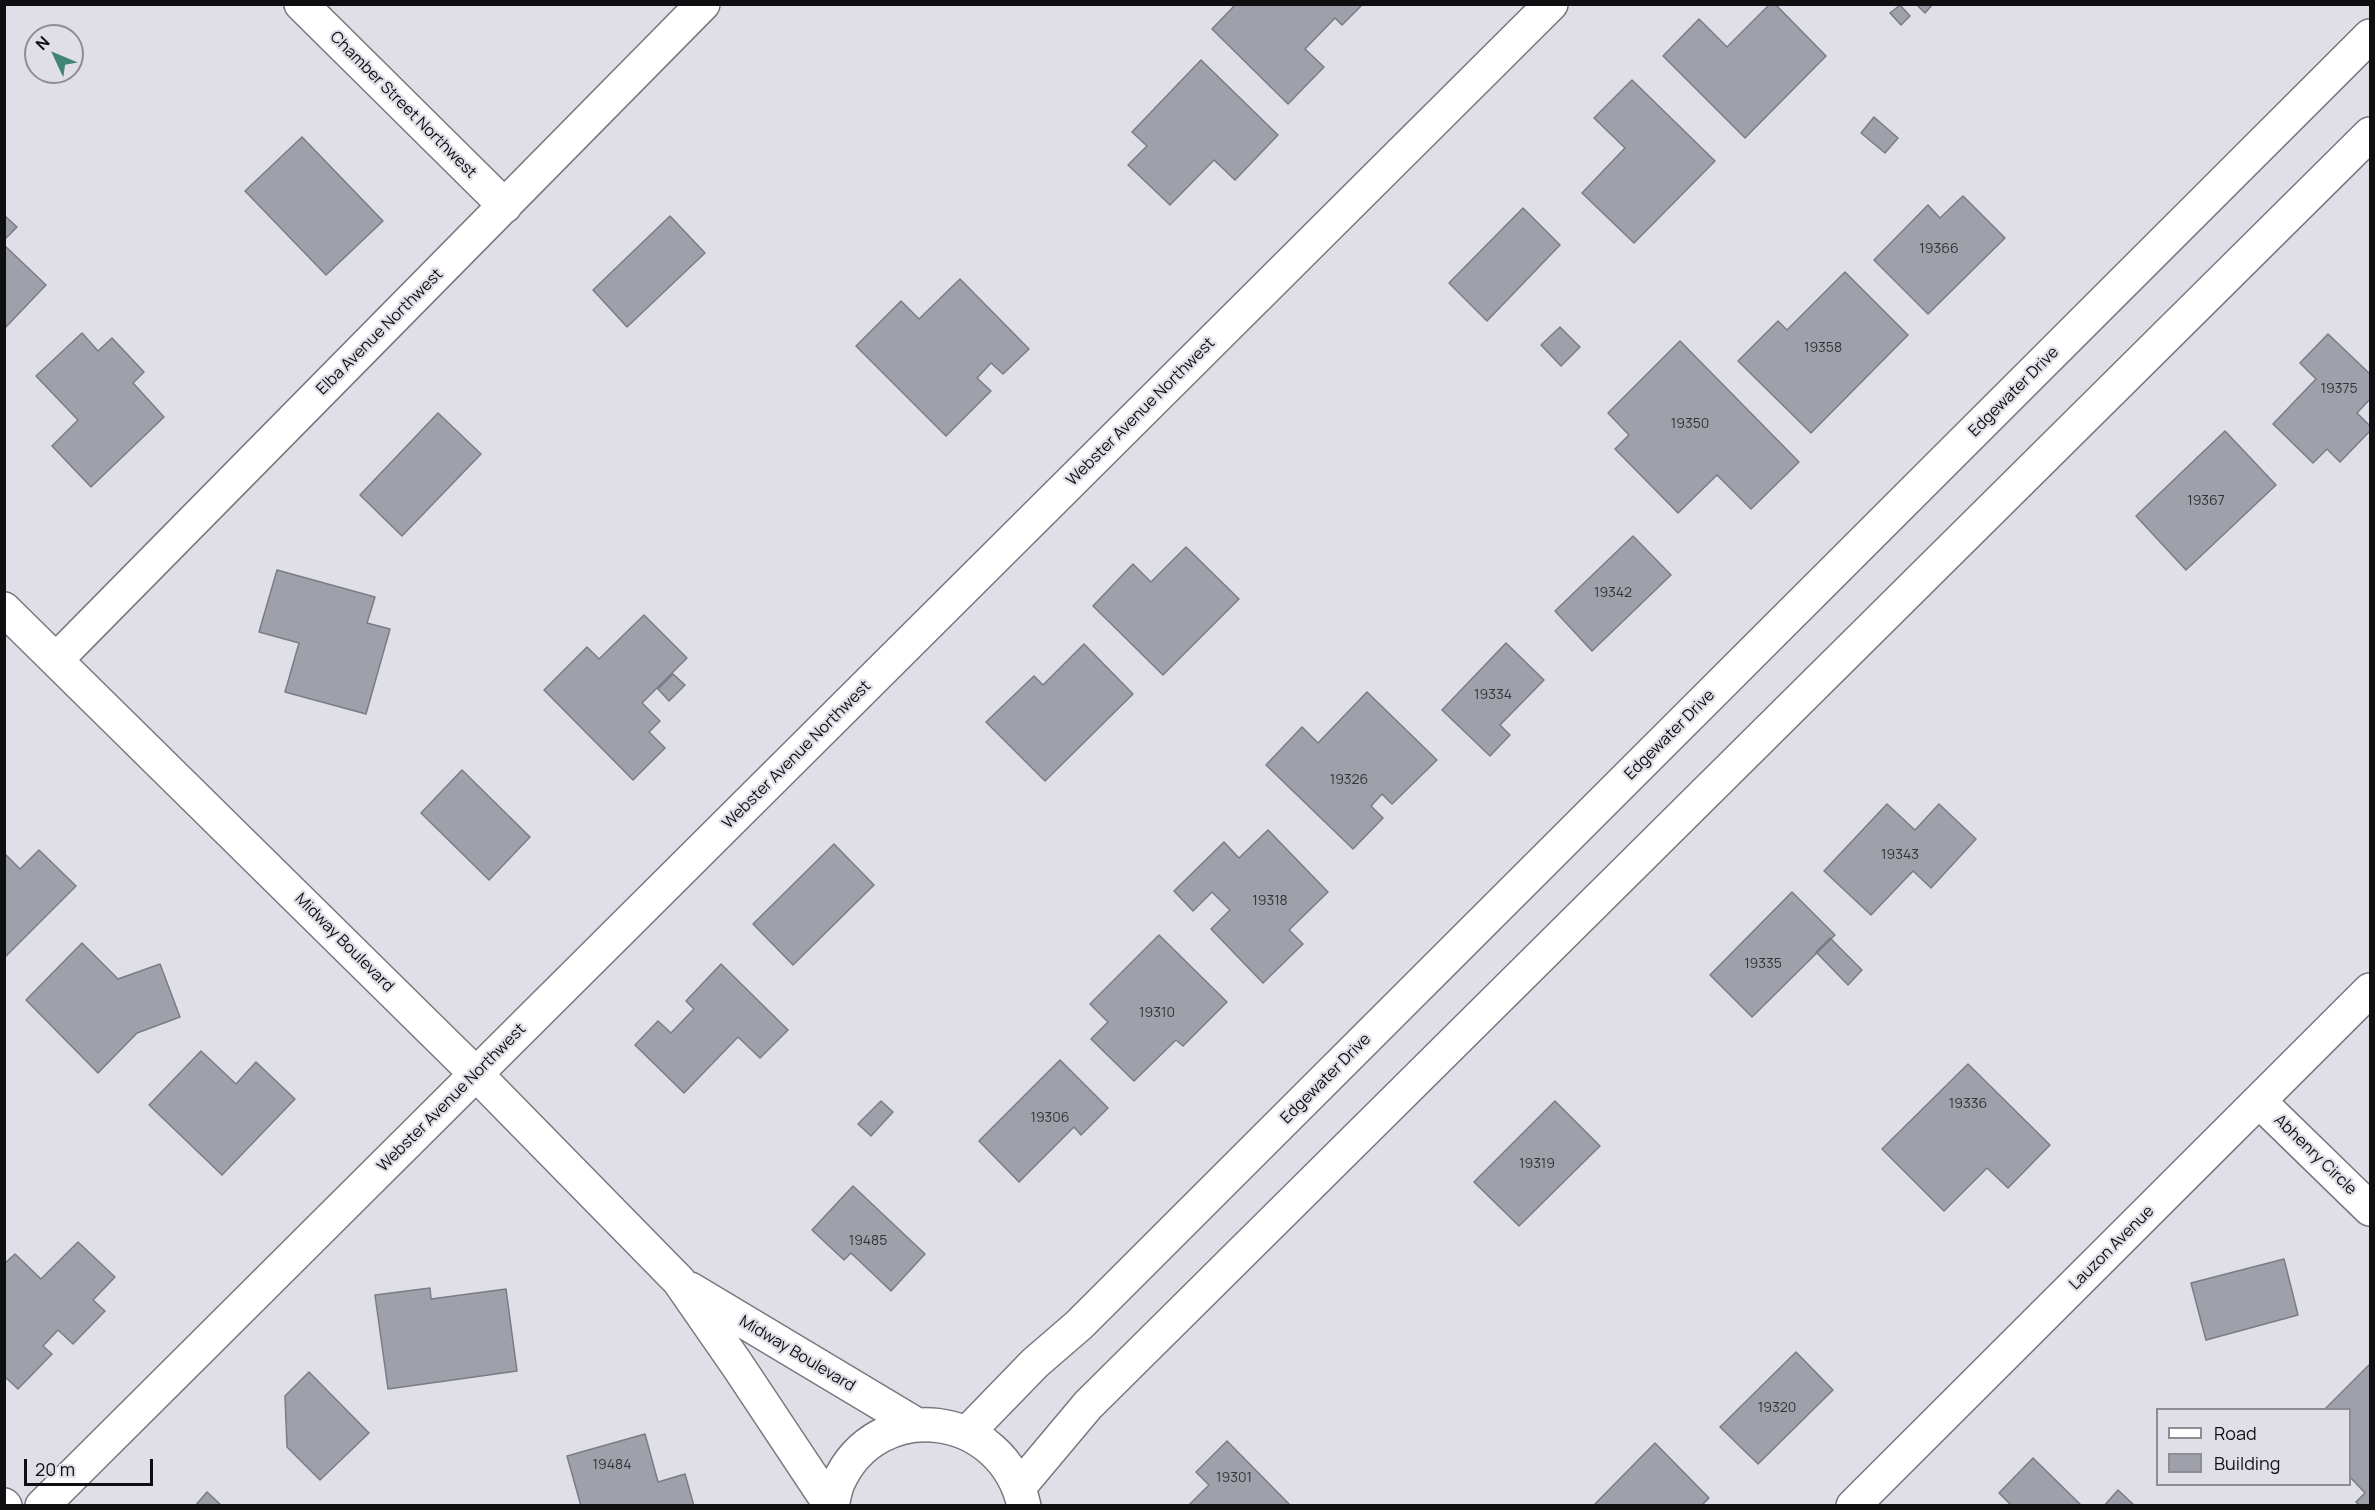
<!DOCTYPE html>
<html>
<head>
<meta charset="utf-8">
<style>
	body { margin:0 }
	#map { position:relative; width:2375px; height:1510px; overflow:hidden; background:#e0dfe8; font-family:Manrope,sans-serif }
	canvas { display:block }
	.frame { position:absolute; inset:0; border:6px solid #0f0f11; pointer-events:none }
	.legend { position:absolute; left:2156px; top:1408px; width:195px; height:78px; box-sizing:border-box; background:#e0dfe8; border:2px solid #8c8c92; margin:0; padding:8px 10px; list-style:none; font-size:18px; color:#0f0f11 }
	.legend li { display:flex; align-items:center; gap:12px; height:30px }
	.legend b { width:30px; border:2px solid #8c8c92 }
	.north { position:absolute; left:24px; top:24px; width:60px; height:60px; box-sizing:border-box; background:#e0dfe8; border:2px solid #8c8c92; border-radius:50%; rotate:314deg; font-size:16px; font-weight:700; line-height:24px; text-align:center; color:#0f0f11 }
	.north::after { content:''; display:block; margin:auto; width:21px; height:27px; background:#428477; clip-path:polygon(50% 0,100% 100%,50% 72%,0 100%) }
	.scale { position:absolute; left:24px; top:1459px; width:129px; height:27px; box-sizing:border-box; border:3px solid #0f0f11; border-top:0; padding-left:8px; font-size:18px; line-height:21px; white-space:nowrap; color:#0f0f11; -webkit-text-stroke:4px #e0dfe8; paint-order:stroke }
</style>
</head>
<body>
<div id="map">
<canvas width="2375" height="1510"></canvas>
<div class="frame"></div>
<ul class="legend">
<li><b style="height:8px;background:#fff"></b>Road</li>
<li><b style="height:16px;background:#9ea1a9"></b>Building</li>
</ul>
<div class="north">N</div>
<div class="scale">20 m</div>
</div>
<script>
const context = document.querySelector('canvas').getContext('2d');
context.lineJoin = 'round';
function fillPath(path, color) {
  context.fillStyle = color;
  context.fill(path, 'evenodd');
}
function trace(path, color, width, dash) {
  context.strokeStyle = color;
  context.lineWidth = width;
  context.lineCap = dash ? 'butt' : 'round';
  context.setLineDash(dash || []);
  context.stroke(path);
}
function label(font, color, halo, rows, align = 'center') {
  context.font = font + ' Manrope,sans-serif';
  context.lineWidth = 4.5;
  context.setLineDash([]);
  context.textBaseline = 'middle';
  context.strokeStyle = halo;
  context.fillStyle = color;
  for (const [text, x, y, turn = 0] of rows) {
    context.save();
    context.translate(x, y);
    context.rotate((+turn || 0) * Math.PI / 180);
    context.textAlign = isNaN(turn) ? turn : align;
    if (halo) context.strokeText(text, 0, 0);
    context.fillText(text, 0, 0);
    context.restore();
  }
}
const building = new Path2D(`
	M1236,4h127l-21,21 -7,-7 -30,31 19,18 -36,37 -76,-75z
	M1770,4h5l51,52 -81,82 -82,-82 36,-37 28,28z
	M1916,4h17l-8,9z
	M1900,5l10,11 -9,9 -11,-12z
	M1201,60l77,75 -43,45 -21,-20 -44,45 -42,-40 19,-19 -15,-14z
	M1632,80l83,81 -81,82 -52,-50 43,-45 -31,-30z
	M1874,117l24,21 -13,15 -24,-20z
	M302,137l81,84 -57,54 -81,-84z
	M1963,196l42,42 -77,76 -54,-54 54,-55 12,13z
	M1523,208l37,37 -73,76 -38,-38z
	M4,215l13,12 -13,13z
	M670,216l35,37 -78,74 -34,-37z
	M4,245l42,40 -42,44z
	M1845,272l63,63 -97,98 -73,-72 40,-40 9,9z
	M960,279l69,70 -26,25 -12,-11 -14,15 14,13 -45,45 -90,-90 45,-45 18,18z
	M1560,327l20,20 -19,19 -20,-21z
	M82,333l16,18 14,-13 32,34 -11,11 31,34 -73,70 -39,-41 26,-26 -42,-44z
	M2328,334l42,40v25l-13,14 13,13v5l-30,31 -13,-13 -14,14 -40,-39 43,-45 -16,-16z
	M1680,341l119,121 -48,47 -34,-34 -39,38 -63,-64 14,-14 -21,-22z
	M438,413l43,41 -79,82 -42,-41z
	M2225,431l51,54 -90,85 -50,-54z
	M1633,536l38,39 -79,76 -37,-40z
	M1186,547l53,52 -76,76 -70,-69 40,-42 18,18z
	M277,570l98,27 -8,26 23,6 -24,85 -81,-22 14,-49 -40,-11z
	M644,615l43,43 -45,45 18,18 -11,11 16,16 -32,32 -89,-90 43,-43 12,12z
	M1506,643l38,37 -44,45 10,10 -20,21 -48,-46z
	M1084,644l49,50 -88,87 -59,-59 48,-46 9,9z
	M673,674l12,11 -16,16 -11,-12z
	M1367,692l70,68 -45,44 -10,-10 -11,12 12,12 -30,31 -87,-84 36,-38 16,16z
	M462,770l68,67 -41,43 -68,-67z
	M1887,804l28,26 24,-26 37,35 -45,49 -18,-17 -42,44 -47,-44z
	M1268,830l60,62 -39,38 14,14 -40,39 -52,-54 19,-19 -18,-18 -19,19 -19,-20 50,-49 15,16z
	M834,844l40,41 -81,80 -40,-41z
	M39,850l37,36 -72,72v-105l16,16z
	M1792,892l43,43 -83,82 -42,-42z
	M1159,935l68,67 -44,44 -7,-6 -42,41 -43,-42 17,-17 -18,-18z
	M1830,938l32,32 -14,15 -32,-33z
	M82,943l36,36 42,-15 20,53 -43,16 -39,40 -72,-73z
	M721,964l67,66 -28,28 -22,-21 -54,56 -49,-48 23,-24 13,12 23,-24 -8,-8z
	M201,1051l35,33 20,-22 39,37 -73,76 -73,-70z
	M1060,1060l48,48 -27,27 -7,-8 -55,55 -40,-41z
	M1968,1064l82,81 -42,43 -21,-20 -43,43 -62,-62z
	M881,1101l12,11 -22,24 -13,-12z
	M1555,1101l45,45 -81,80 -45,-44z
	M853,1186l72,68 -34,37 -40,-38 -7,7 -32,-30z
	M78,1242l37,35 -22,23 12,11 -32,33 -15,-14 -15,16 9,8 -34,35 -14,-13v-112l11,-10 26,25z
	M2284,1259l14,56 -92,25 -15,-57z
	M430,1288l1,11 75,-10 11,82 -129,18 -13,-94z
	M1796,1352l37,38 -75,74 -38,-37z
	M2369,1365l1,2v139h-10l-4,-4 9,-9 -15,-16v-67h-26z
	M309,1372l60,61 -49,47 -33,-33 -2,-51z
	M645,1434l13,48 27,-8 9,32h-113l-14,-50z
	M1227,1441l64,65h-103l21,-21 -13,-13z
	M1655,1443l54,55 -8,8h-108z
	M2033,1458l49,48h-70l-13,-13z
	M2118,1490l17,16h-31z
	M207,1492l15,14h-27z`);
const minor = new Path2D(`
	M301,4l204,202
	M4,609l472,465 203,207 59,85 93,140
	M56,660l647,-656
	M2259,1101l111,108
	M690,1289l227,136
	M968,1432l67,-69 44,-38 1291,-1289
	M1020,1486l68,-81 1282,-1271
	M4,1505l1,1
	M42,1506l1509,-1502
	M832,1506c2,-8 3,-16 6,-23 39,-88 165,-73 186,23
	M1853,1506l517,-516`);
const numberNames = [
	["19366",1939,249],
	["19358",1823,348],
	["19375",2339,389],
	["19350",1690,424],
	["19367",2206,501],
	["19342",1613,593],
	["19334",1493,695],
	["19326",1349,780],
	["19343",1900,855],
	["19318",1270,901],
	["19335",1763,964],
	["19310",1157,1013],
	["19336",1968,1104],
	["19306",1050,1118],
	["19319",1537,1164],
	["19485",868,1241],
	["19320",1777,1408],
	["19484",612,1465],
	["19301",1234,1478]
];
const streetNames = [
	["Chamber Street Northwest",403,105,45],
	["Elba Avenue Northwest",380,332,-45],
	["Edgewater Drive",2014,392,-45],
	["Webster Avenue Northwest",1141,412,-45],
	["Edgewater Drive",1670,735,-45],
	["Webster Avenue Northwest",797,755,-45],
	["Midway Boulevard",344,943,45],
	["Edgewater Drive",1326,1079,-45],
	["Webster Avenue Northwest",452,1098,-45],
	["Abhenry Circle",2315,1155,44],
	["Lauzon Avenue",2112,1248,-45],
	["Midway Boulevard",797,1354,31]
];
fillPath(building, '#9ea1a9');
trace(building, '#7a7c84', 1.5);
trace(minor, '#78777f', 36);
trace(minor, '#fff', 33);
label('14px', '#333437', null, numberNames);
label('16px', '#0f0f11', '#e0dfe8', streetNames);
</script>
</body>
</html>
